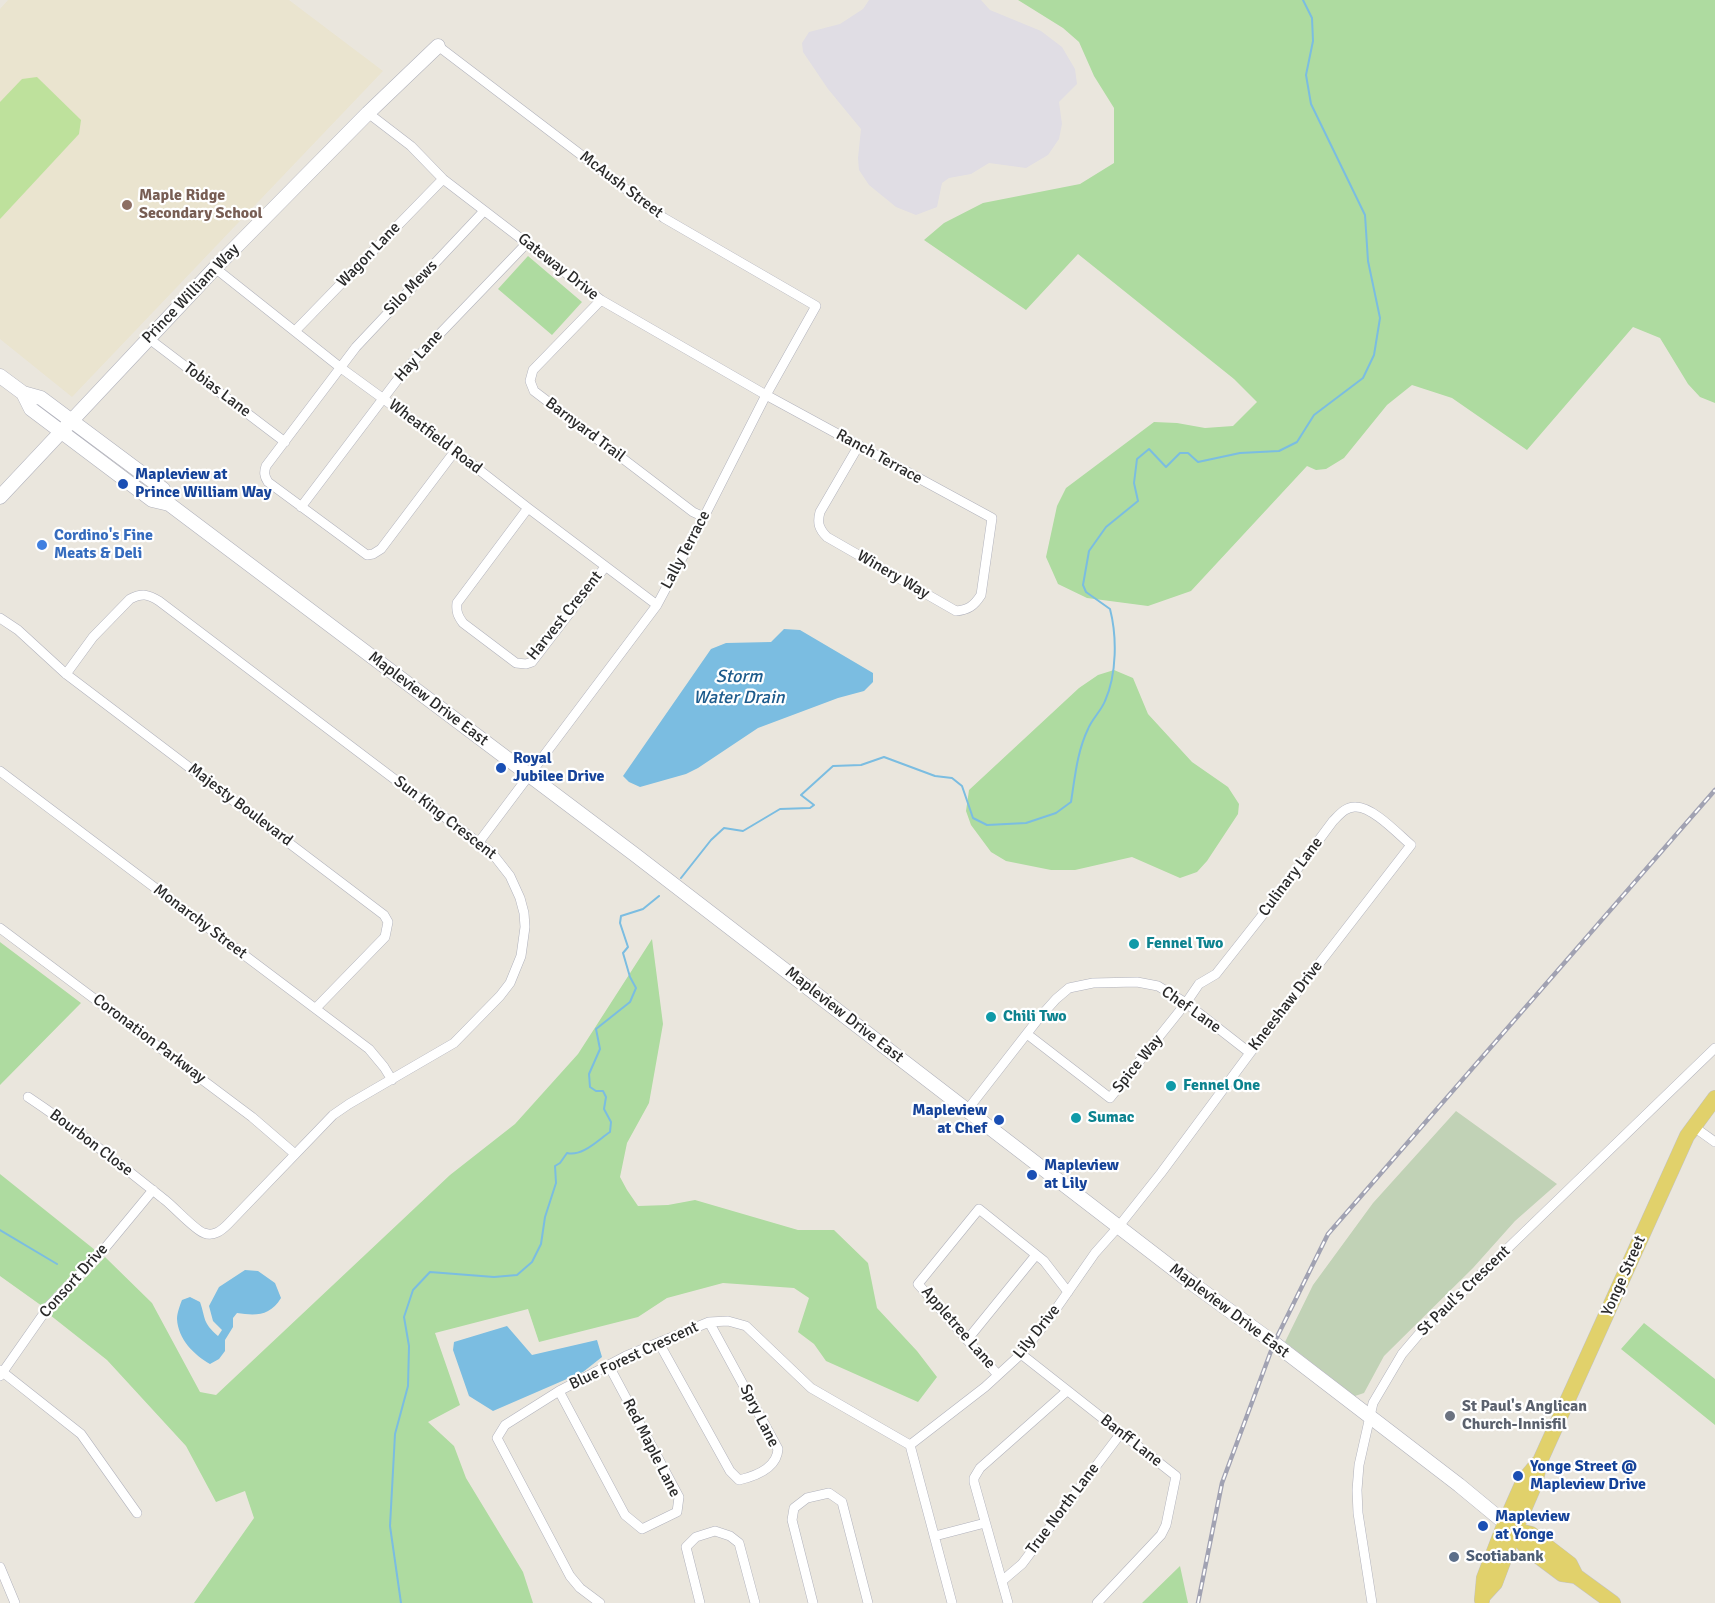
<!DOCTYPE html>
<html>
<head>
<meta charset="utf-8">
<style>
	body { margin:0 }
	canvas { display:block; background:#eae6dd }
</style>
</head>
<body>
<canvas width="1715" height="1603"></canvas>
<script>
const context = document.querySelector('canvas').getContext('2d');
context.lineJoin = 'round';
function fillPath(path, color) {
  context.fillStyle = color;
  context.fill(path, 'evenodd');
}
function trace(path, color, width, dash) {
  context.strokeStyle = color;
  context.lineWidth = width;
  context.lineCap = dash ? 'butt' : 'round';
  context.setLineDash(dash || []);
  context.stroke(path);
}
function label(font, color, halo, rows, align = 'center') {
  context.font = font + ' Signika,sans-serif';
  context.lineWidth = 4.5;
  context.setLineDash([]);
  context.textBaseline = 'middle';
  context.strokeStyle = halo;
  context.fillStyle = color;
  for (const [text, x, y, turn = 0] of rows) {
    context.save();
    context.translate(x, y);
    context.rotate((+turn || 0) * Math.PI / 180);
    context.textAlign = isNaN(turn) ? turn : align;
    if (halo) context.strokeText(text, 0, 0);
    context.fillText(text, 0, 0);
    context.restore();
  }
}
const industrial = new Path2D(`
	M869,0h112l9,10 51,21 21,16 13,22 2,15 -18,18 3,22 -3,15 -11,16 -22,13 -37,-5 -18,11 -22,4 -7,5 -5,24 -21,8 -20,-8 -27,-22 -10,-15 -1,-12 3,-29 -33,-40 -25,-37 -1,-9 7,-11 31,-8 23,-15z`);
const education = new Path2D(`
	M8,0h281l94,71 -311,326 -72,-58v-330z`);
const green = new Path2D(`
	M1018,0h697v403l-15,-6 -12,-13 -28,-46 -27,-11 -106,123 -75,-52 -40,-13 -25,20 -43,53 -18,11 -10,1 -9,-4 -116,125 -43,15 -61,-8 -29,-14 -12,-27 11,-51 9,-18 88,-66 23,1 28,5 28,-2 24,-24 -23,-23 -156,-125 -52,56 -102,-70 20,-17 39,-20 97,-19 34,-21v-55l-20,-32 -15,-34 -16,-14z
	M528,256l54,46 -30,33 -54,-46z
	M1114,670l19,8 15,36 44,48 36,25 11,17 -1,10 -31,47 -10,11 -17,6 -48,-21 -57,13h-24l-45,-9 -15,-9 -20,-27 -5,-14 3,-21 110,-102 19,-13z
	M652,939l11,85 -14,79 -22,40 -7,34 7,13 11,16 30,-1 27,-5 103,30h36l34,33 9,45 40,43 20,26 -19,25 -92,-41 -12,-17 -16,-12 11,-34 -15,-10 -71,-5 -56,15 -29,19 -99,25 -11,-33 -93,24 25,72 -32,17 26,24 12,32 57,94 10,31h-339l60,-85 -9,-27 -29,11 -30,-56 -79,-86 -57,-45 55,-58 47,46 48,89 16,3 234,-220 65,-51 63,-70z
	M0,942l81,61 -81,82z
	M0,1174l95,76 -53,56 -42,-30z
	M1644,1323l71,56v46l-94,-76z
	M1180,1566l8,37h-46z`);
const cemetery = new Path2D(`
	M1456,1111l101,73 -42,37 -42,47 -89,88 -20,37 -9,3 -70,-54 28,-57 60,-82z`);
const pitch = new Path2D(`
	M37,77l44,43 -2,14 -79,85v-117l22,-23z`);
const water = new Path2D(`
	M784,629l16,1 73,43v9l-9,9 -26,7 -80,30 -60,40 -12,6 -46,13 -11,-5 -6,-6 88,-127 15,-6 45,-1z
	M245,1270l13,1 17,12 6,15c-11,18 -25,18 -44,15l-4,5v9l-8,13v11l-6,8 -9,5c-16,-9 -32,-25 -33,-45 0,-6 3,-14 5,-19l8,-3 10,5c6,17 2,20 18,34l4,-6 -9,-9 -4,-15 10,-19z
	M507,1326l25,29 65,-15 5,17 -19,15 -90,39 -24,-15 -16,-46 1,-8z`);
const stream = new Path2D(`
	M681,878l30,-38 13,-12 19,3 37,-22 30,-1 4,-3 -13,-10 32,-29 28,-1 23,-8 51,19 17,2 10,8 11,32 14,7 39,-2 30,-10 15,-11c4,-25 6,-50 17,-73 4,-10 13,-18 17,-28 12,-27 12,-65 5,-92l-24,-17 -3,-7 6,-34 17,-24 32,-26 -4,-18 3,-24 12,-10 17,18 14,-14h8l10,9 42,-9 39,-2 18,-9 17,-27 49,-37 11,-23 6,-37 -12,-57 -3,-46 -54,-111 -5,-29 7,-34 -1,-23 -9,-18
	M0,1230l57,34
	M401,1603l-11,-77 5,-92 13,-48 1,-40 -5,-29 9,-27 17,-18 64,5 23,-2 15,-13 9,-18 4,-27 11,-34 -1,-17 5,-3 7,-10c15,4 31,-13 43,-21l1,-10 -7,-13 2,-12 -3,-6h-7l-6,-4 -1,-13 11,-25 -4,-20 34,-27 6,-14 -6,-11 -7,-24 5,-6 -8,-24 1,-7 22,-7 16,-13`);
const street = new Path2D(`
	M438,46l226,172 152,88 -50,89 -62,122 -47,88 -178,237
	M368,113l43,33 32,33 158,121 165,95 226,123 -11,77c-7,11 -13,15 -25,16l-129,-74c-8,-8 -10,-14 -7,-25l39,-67
	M215,268l126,100 114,83 73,57 129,97
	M601,300l-68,70 -3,11 4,10 159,121 11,5
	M295,331l148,-152
	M148,338l137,104
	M455,451l-74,98 -8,5 -6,1 -99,-73c-4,-6 -4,-10 -2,-16l90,-119 128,-136
	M301,507l103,-136 123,-128
	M528,508l-71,95c-1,9 1,13 6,20l53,40 10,1 6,-2 73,-95
	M0,618l18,12 48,44 318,241 4,7 -3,15 -69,71
	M0,771l369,278 15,18 8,13
	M0,928l252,189 43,37
	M28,1097c48,32 93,68 137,103 9,7 31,31 39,33 10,4 18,-3 24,-9l105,-109 16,-11 105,-61 46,-47 10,-13 11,-27 4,-29 -1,-14 -4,-15 -10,-22 -18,-23 -333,-252c-11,-7 -17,-8 -29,-2l-37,38 -27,37
	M968,1109l71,-91 17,-19 13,-11 24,-5 44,-1 21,4 28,17 64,50
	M1694,1127l21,15
	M967,1340l69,-85
	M659,1343l71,128 9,9c17,-4 38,-12 39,-31l-69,-127
	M1021,1354l155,122 -10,49 -5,10 -64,68
	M0,1370l81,64 56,79
	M998,1375l-80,-91 61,-75 65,52 24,31
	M0,1376l49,-70 56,-58 48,-58
	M559,1391l66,124 17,14 35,-17 2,-15 -70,-131
	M910,1445l75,-58 36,-33 28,-35 46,-66 24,-27 42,-53 89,-120 161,-208c-13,-11 -38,-38 -55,-38 -10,-1 -17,8 -23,14l-61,82 -56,71 -17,10 -13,19 -76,95 -83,-64
	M910,1445l42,158
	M935,1536l50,-13
	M0,1567l15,36
	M1002,1581l20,-17 99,-131
	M600,1603l-20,-15 -10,-12 -73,-138 8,-13 54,-34 67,-35 83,-34 19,-1 18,5 65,62 99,57
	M700,1603l-14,-56 10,-10 19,-6 15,5 9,7 16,60
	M813,1603l-21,-83 2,-12 13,-10 22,-5 13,9 26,101
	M1008,1603l-34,-121v-4l6,-10 87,-77
	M1372,1603l-14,-90 -1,-23 2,-25 14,-62 29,-49 17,-20 296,-286`);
const secondary = new Path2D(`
	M0,376l23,17 18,5 122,91 6,15
	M23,393l8,16 121,91 17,4 465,350 559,430 81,59 185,142 46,38
	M0,497l215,-229 153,-155 70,-67`);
const primary = new Path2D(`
	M1511,1528l15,19 36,27 14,2
	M1515,1530l16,4 39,30 6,12 37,27
	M1483,1596l12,-13 20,-53 19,-44 7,-27 146,-323 28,-38
	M1482,1600l2,-22 21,-55 19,-43 14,-17`);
const rail = new Path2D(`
	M1198,1603l24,-120 52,-140 54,-109 387,-444`);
const markers = [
	[127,205,6,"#8d6e63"],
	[123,484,6,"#1a4fb4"],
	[42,545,6,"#3f7fe0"],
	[501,768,6,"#1a4fb4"],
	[1134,944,6,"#0f9aa8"],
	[991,1017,6,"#0f9aa8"],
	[1171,1086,6,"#0f9aa8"],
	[1076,1118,6,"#0f9aa8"],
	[999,1120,6,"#1a4fb4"],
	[1032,1175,6,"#1a4fb4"],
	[1450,1416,6,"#6b7280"],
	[1518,1476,6,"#1a4fb4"],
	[1483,1526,6,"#1a4fb4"],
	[1454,1557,6,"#5c6f8a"]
];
const streetNames = [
	["McAush Street",621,185,37],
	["Wagon Lane",369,255,-46],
	["Gateway Drive",558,267,38],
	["Silo Mews",411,288,-46],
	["Prince William Way",191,294,-46],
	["Hay Lane",419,356,-48],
	["Tobias Lane",217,390,37],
	["Barnyard Trail",585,430,37],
	["Wheatfield Road",435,437,37],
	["Ranch Terrace",879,457,29],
	["Lally Terrace",686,550,-62],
	["Winery Way",893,575,30],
	["Harvest Cresent",565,616,-51],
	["Mapleview Drive East",428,699,37],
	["Majesty Boulevard",240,805,37],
	["Sun King Crescent",445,818,38],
	["Culinary Lane",1291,877,-53],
	["Monarchy Street",200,922,37],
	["Kneeshaw Drive",1286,1006,-52],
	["Chef Lane",1191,1010,35],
	["Mapleview Drive East",844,1015,38],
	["Coronation Parkway",149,1039,37],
	["Spice Way",1138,1064,-51],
	["Bourbon Close",91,1143,37],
	["Yonge Street",1624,1276,-66],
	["Consort Drive",74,1281,-48],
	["St Paul's Crescent",1464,1291,-44],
	["Mapleview Drive East",1229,1311,37],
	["Appletree Lane",958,1328,49],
	["Lily Drive",1037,1332,-51],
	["Blue Forest Crescent",634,1356,-25],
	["Spry Lane",759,1416,63],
	["Banff Lane",1131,1441,38],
	["Red Maple Lane",651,1448,63],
	["True North Lane",1063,1509,-53]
];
const educationNames = [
	["Maple Ridge",139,196],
	["Secondary School",139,214]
];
const transitNames = [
	["Mapleview at",135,475],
	["Prince William Way",135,493],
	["Royal",513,759],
	["Jubilee Drive",513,777],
	["Mapleview",987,1111,"right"],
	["at Chef",987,1129,"right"],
	["Mapleview",1044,1166],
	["at Lily",1044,1184],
	["Yonge Street @",1530,1467],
	["Mapleview Drive",1530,1485],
	["Mapleview",1495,1517],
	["at Yonge",1495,1535]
];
const shopNames = [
	["Cordino's Fine",54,536],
	["Meats & Deli",54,554]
];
const cultureNames = [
	["Fennel Two",1146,944],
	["Chili Two",1003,1017],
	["Fennel One",1183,1086],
	["Sumac",1088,1118]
];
const worshipNames = [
	["St Paul's Anglican",1462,1407],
	["Church-Innisfil",1462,1425]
];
const serviceNames = [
	["Scotiabank",1466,1557]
];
const waterNames = [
	["Storm",739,677],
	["Water Drain",739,698]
];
fillPath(industrial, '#e0dde4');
fillPath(education, '#eae4cf');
fillPath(green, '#aedba0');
fillPath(cemetery, '#c1d2b6');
fillPath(pitch, '#bee19c');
fillPath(water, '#7bbde1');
trace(stream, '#7bbde1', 2);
trace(street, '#b1b2bc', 10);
trace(secondary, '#b1b2bc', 15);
trace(primary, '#c3c3c3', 16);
trace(street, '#fff', 9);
trace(secondary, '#fff', 14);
trace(primary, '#e1d16b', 15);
trace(rail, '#a1a2b2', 4.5);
trace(rail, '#fff', 2, [7]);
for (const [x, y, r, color] of markers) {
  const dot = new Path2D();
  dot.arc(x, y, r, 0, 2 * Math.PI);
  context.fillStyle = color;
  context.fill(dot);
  trace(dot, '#fff', 2);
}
label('16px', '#2a2a2a', '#fff', streetNames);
label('bold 16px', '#785e54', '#fff', educationNames, 'left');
label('bold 16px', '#164399', '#fff', transitNames, 'left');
label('bold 16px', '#366cbe', '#fff', shopNames, 'left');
label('bold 16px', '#0d838f', '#fff', cultureNames, 'left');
label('bold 16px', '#5b616d', '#fff', worshipNames, 'left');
label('bold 16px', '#4e5e75', '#fff', serviceNames, 'left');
label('italic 18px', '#1c5b8c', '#fff', waterNames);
</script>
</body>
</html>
